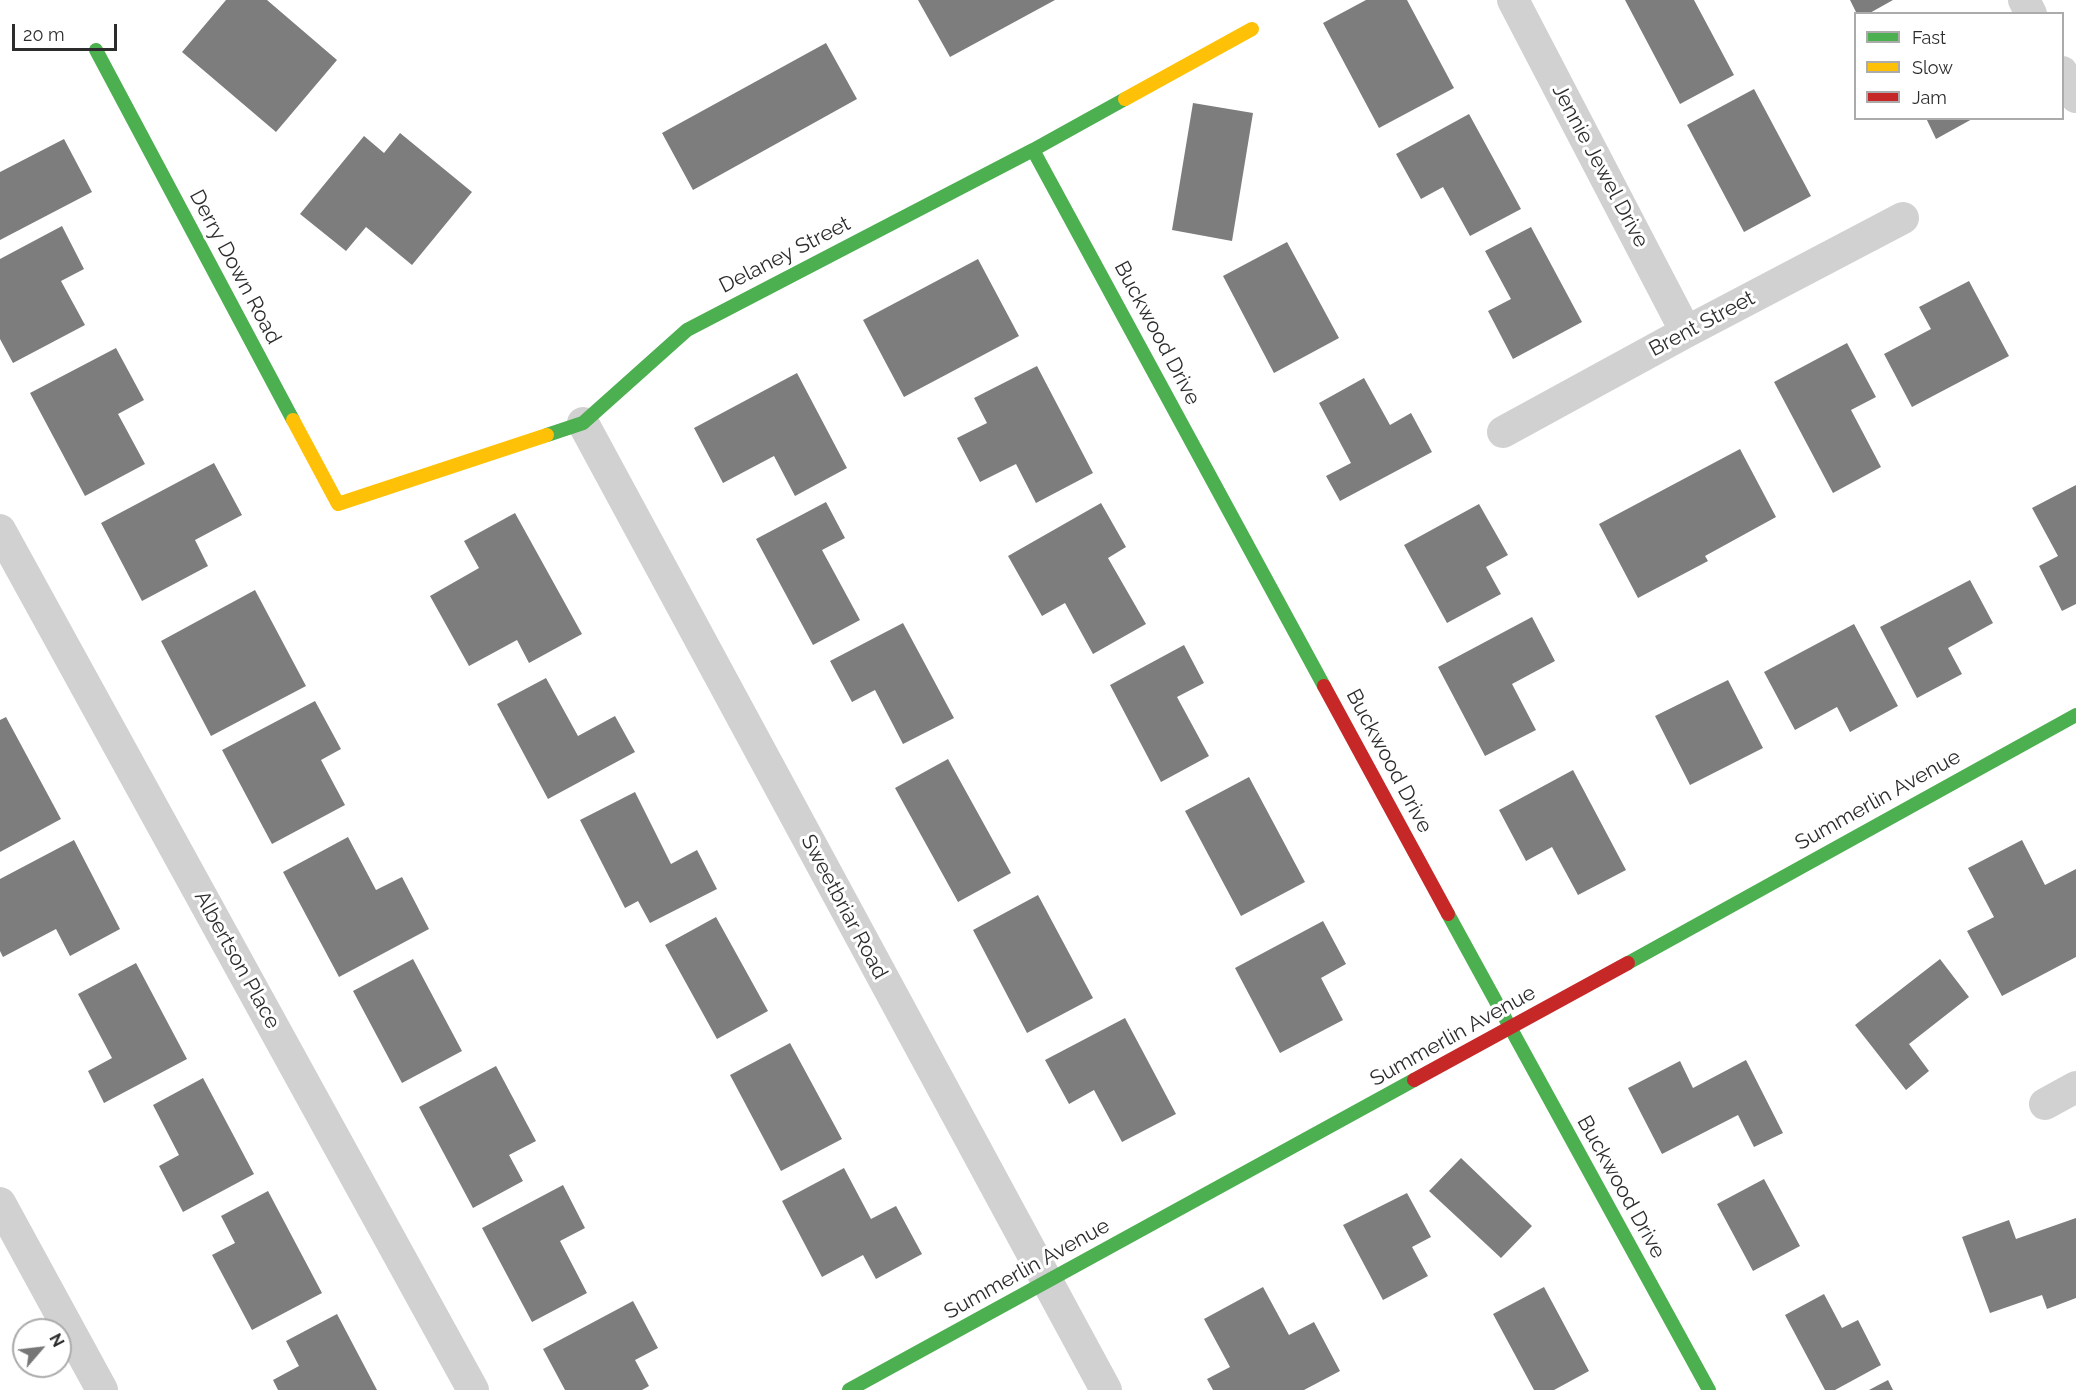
<!DOCTYPE html>
<html>
<head>
<meta charset="utf-8">
<style>
	body { margin:0 }
	#map { position:relative; width:2076px; height:1390px; overflow:hidden; background:#fff; font-family:Raleway,sans-serif }
	canvas { display:block }
	.legend { position:absolute; left:1854px; top:12px; width:210px; height:108px; box-sizing:border-box; background:#fff; border:2px solid #ababab; margin:0; padding:8px 10px; list-style:none; font-size:18px; color:#2c2c2c }
	.legend li { display:flex; align-items:center; gap:12px; height:30px }
	.legend b { width:30px; border:2px solid #ababab }
	.north { position:absolute; left:12px; top:1318px; width:60px; height:60px; box-sizing:border-box; background:#fff; border:2px solid #ababab; border-radius:50%; rotate:62deg; font-size:16px; font-weight:700; line-height:24px; text-align:center; color:#2c2c2c }
	.north::after { content:''; display:block; margin:auto; width:21px; height:27px; background:#767676; clip-path:polygon(50% 0,100% 100%,50% 72%,0 100%) }
	.scale { position:absolute; left:12px; top:24px; width:105px; height:27px; box-sizing:border-box; border:3px solid #2c2c2c; border-top:0; padding-left:8px; font-size:18px; line-height:21px; white-space:nowrap; color:#2c2c2c; -webkit-text-stroke:4px #fff; paint-order:stroke }
</style>
</head>
<body>
<div id="map">
<canvas width="2076" height="1390"></canvas>
<ul class="legend">
<li><b style="height:8px;background:#4caf50"></b>Fast</li>
<li><b style="height:8px;background:#ffc107"></b>Slow</li>
<li><b style="height:8px;background:#c62828"></b>Jam</li>
</ul>
<div class="north">N</div>
<div class="scale">20 m</div>
</div>
<script>
const context = document.querySelector('canvas').getContext('2d');
context.lineJoin = 'round';
function fillPath(path, color) {
  context.fillStyle = color;
  context.fill(path, 'evenodd');
}
function trace(path, color, width, dash) {
  context.strokeStyle = color;
  context.lineWidth = width;
  context.lineCap = dash ? 'butt' : 'round';
  context.setLineDash(dash || []);
  context.stroke(path);
}
function label(font, color, halo, rows, align = 'center') {
  context.font = font + ' Raleway,sans-serif';
  context.lineWidth = 6;
  context.setLineDash([]);
  context.textBaseline = 'middle';
  context.strokeStyle = halo;
  context.fillStyle = color;
  for (const [text, x, y, turn = 0] of rows) {
    context.save();
    context.translate(x, y);
    context.rotate((+turn || 0) * Math.PI / 180);
    context.textAlign = isNaN(turn) ? turn : align;
    if (halo) context.strokeText(text, 0, 0);
    context.fillText(text, 0, 0);
    context.restore();
  }
}
const building = new Path2D(`
	M226,0h41l70,60 -61,72 -94,-80z
	M918,0h137l-105,57z
	M1366,0h41l47,88 -75,40 -56,-105z
	M1625,0h69l40,75 -54,29z
	M1850,0h43l-25,14h-11z
	M826,43l31,56 -164,91 -31,-57z
	M1754,89l57,107 -67,36 -57,-107z
	M1193,103l60,10 -21,128 -60,-11z
	M1469,114l52,95 -51,27 -27,-49 -22,12 -25,-45z
	M1926,118h48l-38,21z
	M400,133l72,59 -60,73 -46,-38 -20,24 -46,-37 64,-78 20,17z
	M64,139l28,53 -92,48v-68z
	M62,226l22,43 -23,12 24,44 -72,38 -13,-24v-80z
	M1531,227l51,95 -69,37 -25,-48 23,-12 -26,-48z
	M1287,242l52,96 -65,35 -51,-97z
	M978,259l41,77 -115,61 -41,-77z
	M1969,281l40,75 -97,51 -28,-53 47,-25 -12,-22z
	M1847,343l29,54 -25,13 30,57 -48,26 -59,-111z
	M116,348l28,52 -26,14 27,50 -60,32 -55,-103z
	M1037,366l56,107 -57,30 -20,-39 -36,18 -23,-44 30,-15 -13,-25z
	M797,373l50,95 -52,28 -21,-40 -51,27 -29,-55z
	M1364,378l26,47 21,-12 21,39 -92,49 -14,-25 25,-13 -32,-60z
	M1740,449l36,68 -71,39 3,5 -70,37 -39,-74z
	M214,463l28,52 -47,25 13,26 -66,35 -41,-78z
	M2076,485v119l-14,7 -23,-45 19,-10 -26,-48z
	M826,502l19,36 -23,12 38,70 -47,25 -57,-106z
	M1101,503l25,44 -18,11 38,66 -53,30 -28,-51 -23,13 -34,-60z
	M1479,504l29,51 -22,12 15,27 -54,29 -43,-78z
	M515,513l67,121 -53,29 -12,-23 -48,26 -39,-70 49,-28 -15,-27z
	M1970,580l23,43 -45,25 14,26 -45,24 -37,-71z
	M255,590l51,96 -95,50 -50,-95z
	M1532,617l23,44 -43,23 24,46 -51,26 -47,-89z
	M903,623l51,95 -51,26 -28,-54 -23,12 -22,-41z
	M1854,624l44,82 -48,26 -13,-25 -42,23 -31,-58z
	M1184,645l20,38 -27,14 32,59 -48,26 -51,-97z
	M546,678l32,58 37,-20 20,36 -87,47 -51,-95z
	M1728,680l35,68 -73,37 -35,-69z
	M315,701l26,48 -20,11 24,45 -73,39 -50,-94z
	M6,717l55,102 -61,33v-132z
	M948,759l63,114 -53,29 -63,-114z
	M1573,770l53,100 -48,25 -26,-48 -26,14 -27,-51z
	M1249,777l56,105 -64,34 -56,-105z
	M635,792l36,72 26,-14 20,39 -67,34 -12,-22 -13,7 -45,-88z
	M348,837l28,53 26,-13 27,52 -90,48 -56,-105z
	M74,840l46,89 -50,27 -14,-27 -53,28 -3,-6v-72z
	M2022,840l23,45 31,-16v88l-74,39 -35,-65 27,-14 -26,-49z
	M1038,895l55,103 -66,35 -54,-103z
	M716,917l52,94 -51,28 -52,-94z
	M1323,921l23,43 -25,14 22,42 -63,33 -45,-85z
	M413,959l49,92 -60,32 -49,-92z
	M1940,959l29,38 -60,47 20,27 -23,19 -51,-65z
	M136,963l51,96 -83,44 -16,-32 24,-13 -34,-64z
	M1125,1018l51,96 -54,28 -28,-52 -25,14 -24,-44z
	M790,1043l52,96 -61,32 -51,-96z
	M1746,1060l37,73 -29,14 -16,-32 -76,39 -34,-66 52,-27 13,27z
	M496,1066l40,75 -27,14 14,26 -50,27 -54,-101z
	M203,1078l51,96 -71,38 -24,-46 20,-11 -26,-50z
	M1461,1158l71,68 -31,32 -72,-67z
	M844,1168l27,51 25,-13 26,48 -46,25 -13,-24 -41,22 -40,-76z
	M1764,1179l36,67 -47,25 -36,-67z
	M563,1185l22,43 -25,13 27,52 -55,29 -50,-94z
	M268,1191l54,102 -70,37 -40,-75 23,-12 -14,-27z
	M1407,1193l24,44 -19,10 16,29 -45,24 -40,-75z
	M2076,1218v80l-29,11 -5,-14 -52,18 -28,-76 47,-17 7,19z
	M1263,1287l26,48 25,-13 26,49 -36,19h-91l-6,-11 23,-12 -26,-48z
	M1544,1287l45,84 -35,19h-20l-41,-76z
	M1824,1294l18,34 16,-8 23,45 -46,25h-10l-40,-75z
	M633,1301l25,47 -23,12 14,26 -7,4h-77l-22,-41z
	M337,1314l40,76h-99l-5,-10 26,-14 -13,-25z
	M1888,1380l5,10h-24z`);
const street = new Path2D(`
	M1513,0l173,332
	M2024,0l7,14
	M2062,72l14,25
	M583,423l523,967
	M1503,432l183,-100 217,-114
	M0,530l473,860
	M2045,1104l31,-17
	M0,1203l102,187`);
const fast = new Path2D(`
	M96,50l197,370
	M1033,150l291,536
	M547,435l36,-12 104,-93 346,-180 92,-51
	M1448,914l261,476
	M1628,963l448,-248
	M849,1390l565,-310`);
const slow = new Path2D(`
	M1125,99l127,-70
	M293,420l45,84 209,-69`);
const jam = new Path2D(`
	M1324,686l124,228
	M1414,1080l214,-117`);
const streetNames = [
	["Jennie Jewel Drive",1600,166,62],
	["Delaney Street",785,255,-27],
	["Derry Down Road",235,267,62],
	["Brent Street",1702,324,-28],
	["Buckwood Drive",1157,333,62],
	["Buckwood Drive",1389,761,62],
	["Summerlin Avenue",1878,800,-29],
	["Sweetbriar Road",844,907,62],
	["Albertson Place",237,960,61],
	["Summerlin Avenue",1453,1036,-29],
	["Buckwood Drive",1621,1187,61],
	["Summerlin Avenue",1027,1269,-29]
];
fillPath(building, '#7d7d7d');
trace(street, '#d1d1d1', 32);
trace(fast, '#4caf50', 14);
trace(slow, '#ffc107', 14);
trace(jam, '#c62828', 14);
label('21px', '#2c2c2c', '#fff', streetNames);
</script>
</body>
</html>
